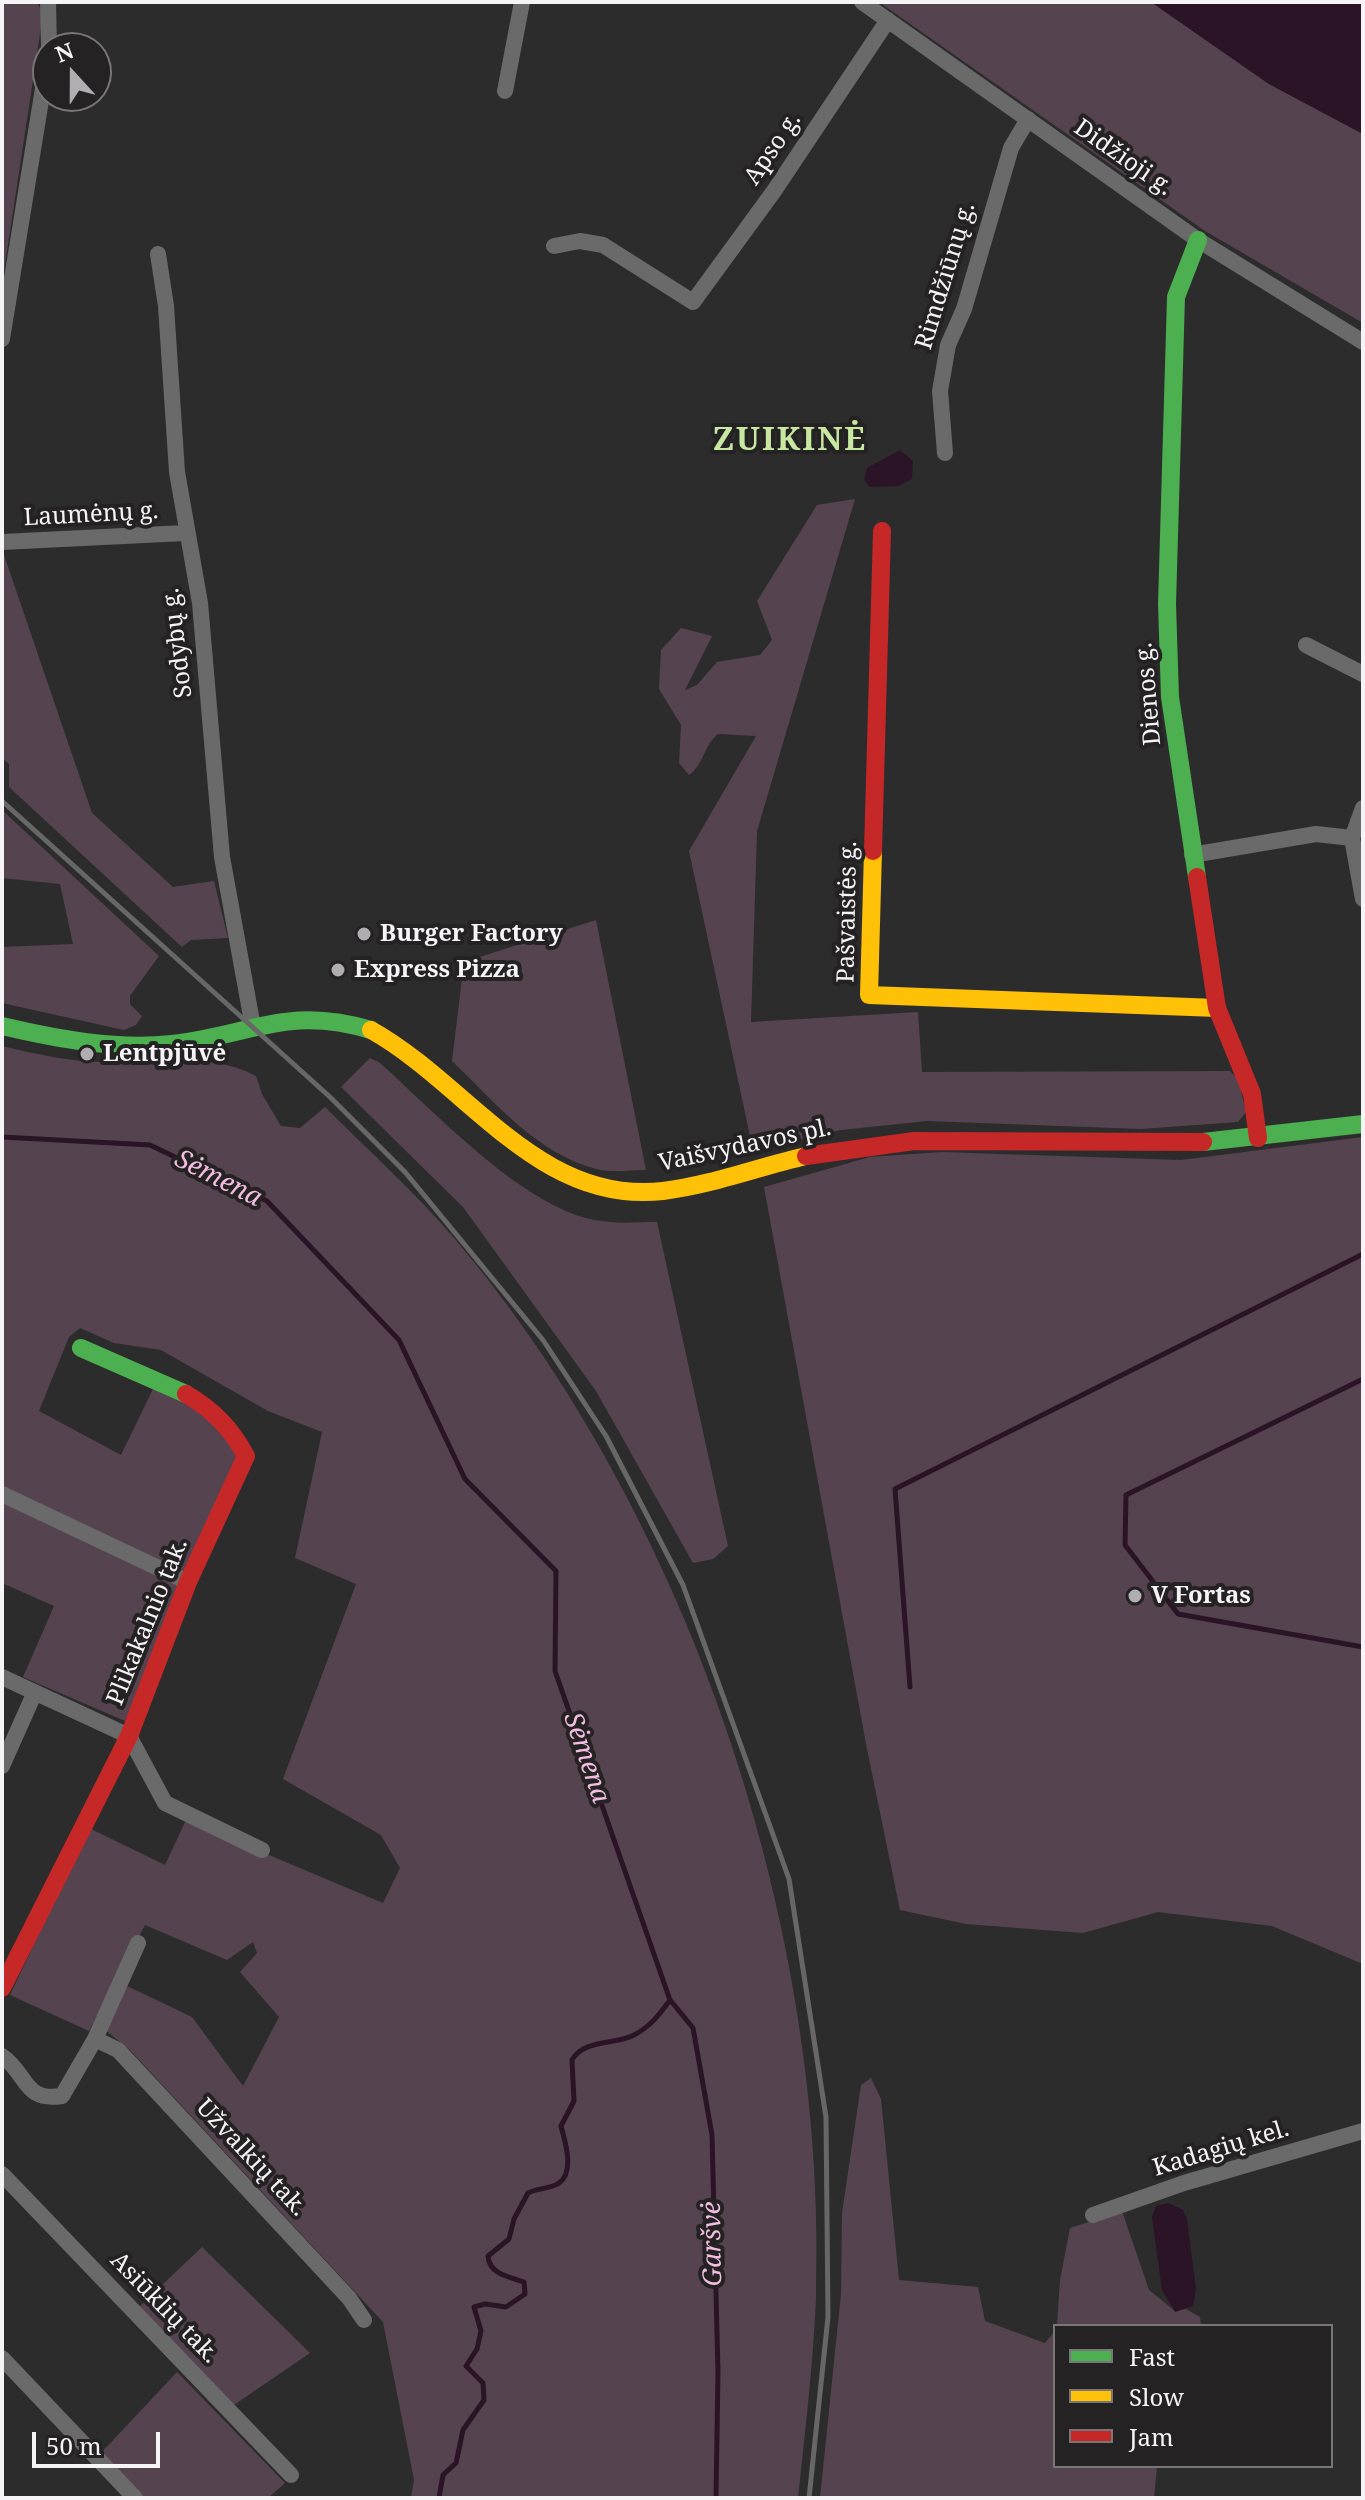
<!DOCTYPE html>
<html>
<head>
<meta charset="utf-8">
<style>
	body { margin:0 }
	#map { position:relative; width:1365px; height:2500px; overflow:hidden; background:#2d2c2d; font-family:"Noto Serif",serif }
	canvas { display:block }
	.frame { position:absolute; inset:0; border:4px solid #f6f4f6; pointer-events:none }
	.legend { position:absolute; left:1053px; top:2324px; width:280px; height:144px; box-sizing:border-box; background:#242223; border:2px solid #787677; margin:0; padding:10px 14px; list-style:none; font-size:24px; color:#f6f4f6 }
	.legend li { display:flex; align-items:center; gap:16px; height:40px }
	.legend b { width:40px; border:2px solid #787677 }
	.north { position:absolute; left:32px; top:32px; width:80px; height:80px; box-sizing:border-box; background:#242223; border:2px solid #787677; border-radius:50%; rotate:339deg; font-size:22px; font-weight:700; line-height:32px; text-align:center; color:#f6f4f6 }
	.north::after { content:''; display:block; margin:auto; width:28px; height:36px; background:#b0aeb0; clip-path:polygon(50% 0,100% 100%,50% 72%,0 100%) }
	.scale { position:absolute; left:32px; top:2432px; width:128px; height:36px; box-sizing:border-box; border:4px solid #f6f4f6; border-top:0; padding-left:10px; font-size:24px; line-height:28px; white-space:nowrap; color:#f6f4f6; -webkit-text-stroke:6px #242223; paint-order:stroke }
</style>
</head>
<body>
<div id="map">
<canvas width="1365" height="2500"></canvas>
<div class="frame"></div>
<ul class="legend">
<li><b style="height:10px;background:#4caf50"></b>Fast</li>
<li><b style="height:10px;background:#ffc107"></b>Slow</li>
<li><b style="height:10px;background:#c62828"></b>Jam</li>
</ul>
<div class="north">N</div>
<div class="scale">50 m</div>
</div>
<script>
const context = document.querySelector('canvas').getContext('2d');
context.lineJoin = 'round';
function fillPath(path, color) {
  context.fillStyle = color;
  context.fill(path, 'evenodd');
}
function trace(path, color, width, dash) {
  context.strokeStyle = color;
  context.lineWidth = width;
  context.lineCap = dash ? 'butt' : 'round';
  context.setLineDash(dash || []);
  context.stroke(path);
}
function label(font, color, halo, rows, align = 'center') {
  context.font = font + ' "Noto Serif",serif';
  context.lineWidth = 8;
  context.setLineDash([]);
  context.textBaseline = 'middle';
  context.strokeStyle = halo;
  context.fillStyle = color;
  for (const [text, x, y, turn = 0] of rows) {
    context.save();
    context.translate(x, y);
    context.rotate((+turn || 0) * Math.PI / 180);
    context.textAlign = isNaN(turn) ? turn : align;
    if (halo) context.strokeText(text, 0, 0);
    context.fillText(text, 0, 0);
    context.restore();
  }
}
const green = new Path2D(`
	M2,2h35l6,12 -41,270z
	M879,2h272l118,82 94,50v189l-158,-92z
	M855,499l-98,332 -6,191 167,-10 4,60 308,-1 8,8 8,33 -8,10 -97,7 -214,-8 -86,9 -88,20 -64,-299 67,-115 -38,-2c-15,12 -13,29 -29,41l-10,-12 2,-38 -22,-36 2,-39 20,-22 31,8 -27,54 12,-5 20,-23 43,-7 12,-15 -15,-39 60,-96z
	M2,549l90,264 81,74 41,-6 14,57 -37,2 -9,7 -173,-160v-23l-7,-6z
	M2,810l157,146 -29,40v8l12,12 -6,9 -12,5 -122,-27v-56l71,-3 -13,-60 -58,-6z
	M596,920l50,250c-16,0 -35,3 -50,-1 -60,-16 -101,-67 -144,-108l12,-99z
	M2,1046c34,8 68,16 103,16 51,1 105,-10 151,14l6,18 19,32 19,2 25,-21c43,43 90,85 129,131 237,279 375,696 362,1061 -3,66 -11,133 -18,199h-387l3,-18 -31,-158 -254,-273 -24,-19 22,-44 65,31 51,69 36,-69 -39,-45 17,-19 -4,-11 -26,18 -82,-35 -56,106 -79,-36 79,-167 76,37 21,-45 197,83 17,-35 -19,-33 -98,-56 73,-195 -61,-26 27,-126 -54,-21 -107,-61 -47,-7 -34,-15 -11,9 -30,74 82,44 33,-68 49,22 38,47 -116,265 -102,-44 31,-71 -52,-23z
	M370,1058l10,5c54,48 148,150 222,158 17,3 37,1 55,1l71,324 -15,13 -20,4 -97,-172 -133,-184 -122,-120z
	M1363,1137v827l-91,-38 -114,-14 -75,21 -117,-9 -66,-14 -34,-166 -102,-557 106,-30 71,-5 240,8z
	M871,2078l10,21 18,181 79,7 7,34 60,22 10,-12v135h102l-3,32h-334l21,-204 1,-81 19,-128z
	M1122,2211l27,79 26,21 11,-2 14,8 1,9h-144l3,-46 10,-52z
	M202,2247l108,106 -79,54 -92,-100z
	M177,2372l108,111 -17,15h-125l-42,-45z`);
const water = new Path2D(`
	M1151,2h212v132l-94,-50z
	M900,450l13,11 -1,18 -14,7 -28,1 -6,-7 3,-12z
	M1168,2203l15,7 4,9 9,70 -3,17 -18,6 -13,-22 -10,-73 4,-11z`);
const stream = new Path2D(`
	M2,1137l148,8 117,56 132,139 66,139 91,92 -1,100 115,329c-11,15 -19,26 -36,35 -19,10 -50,4 -62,25l2,41 -13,25c4,15 14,46 -2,57 -8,6 -22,5 -31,10l-14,26 -5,20 -21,17c1,18 21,21 36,26l1,12 -19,13 -21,-3 -11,3 7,24 -4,18 -11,17 17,17 1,17 -21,30 -7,33 -13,12 -4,23
	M1363,1379l-237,116 -1,50 53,69 185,33
	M910,1687l-15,-198 468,-235
	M671,2001l22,27 19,107 6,237 -2,126`);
const street = new Path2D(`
	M48,2l1,46
	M862,2l336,238 165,102
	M505,91l17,-89
	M554,246l26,-5 23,4 90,57 81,-111 114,-171
	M158,254l8,52 11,166 23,131 22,254 31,170
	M2,339l46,-281
	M945,453l-5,-62 8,-46 16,-36 47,-161 17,-29
	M2,542l183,-9
	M1306,645l57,29
	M1363,808l-11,30 11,61
	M1192,855l124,-21 36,4
	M2,1494l186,88
	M2,1677l127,59 36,67 97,47
	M2,1766l33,-74
	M95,2039l23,11 231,248 15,22
	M2,2056c26,18 21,46 60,40l33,-57 43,-96
	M2,2174l289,301
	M1093,2215l91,-32 179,-52
	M2,2358l133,140`);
const fast = new Path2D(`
	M1197,877l-27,-180 -3,-93 9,-307 22,-57
	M2,1026c56,13 113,24 170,18 80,-9 115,-39 199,-14
	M1203,1142l160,-18
	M81,1348l105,46`);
const slow = new Path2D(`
	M873,851l-4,144 348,13
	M371,1030c97,54 167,175 292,161 49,-6 95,-24 143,-35`);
const jam = new Path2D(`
	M873,851l9,-320
	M1197,877l20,131 35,86 6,44
	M806,1156l108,-15 289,1
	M2,1988l127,-252 59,-154 58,-126c-15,-28 -33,-46 -60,-62`);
const rail = new Path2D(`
	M2,801l328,296 75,75 138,168 63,96 77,149 106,294 37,238 2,200 -19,181`);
const markers = [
	[364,934,8,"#b0aeb0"],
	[338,970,8,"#b0aeb0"],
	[87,1054,8,"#b0aeb0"],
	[1135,1596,8,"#b0aeb0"]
];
const streetNames = [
	["Apso g.",773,149,-56],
	["Didžioji g.",1123,158,35],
	["Rimdžiūnų g.",946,276,-73],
	["Laumėnų g.",91,515,-3],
	["Sodybų g.",178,643,-97],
	["Dienos g.",1149,694,-95],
	["Pašvaistės g.",848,912,-89],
	["Vaišvydavos pl.",745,1146,-12],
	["Plikakalnio tak.",148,1622,-68],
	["Kadagių kel.",1221,2149,-17],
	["Užvalkių tak.",251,2158,47],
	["Asiūklių tak.",164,2308,46]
];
const poiNames = [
	["Burger Factory",380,934],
	["Express Pizza",354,970],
	["Lentpjūvė",103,1054],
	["V Fortas",1151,1596]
];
const waterNames = [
	["Sėmena",218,1179,27],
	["Sėmena",586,1758,71],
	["Garšvė",713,2244,-91]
];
const districtNames = [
	["ZUIKINĖ",790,441]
];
fillPath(green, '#554450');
fillPath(water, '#2b1426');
trace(stream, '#2b1426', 5);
trace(street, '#6a6a6a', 16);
trace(fast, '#4caf50', 18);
trace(slow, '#ffc107', 18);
trace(jam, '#c62828', 18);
trace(rail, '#676767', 5);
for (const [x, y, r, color] of markers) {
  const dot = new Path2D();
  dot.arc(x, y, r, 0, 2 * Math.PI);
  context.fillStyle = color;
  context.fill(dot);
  trace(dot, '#242223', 3);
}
label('24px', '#f6f4f6', '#242223', streetNames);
label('bold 24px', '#f6f4f6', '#242223', poiNames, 'left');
label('italic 26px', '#f3bce2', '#242223', waterNames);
context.letterSpacing = '2px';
label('bold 32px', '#c8e8a1', '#242223', districtNames);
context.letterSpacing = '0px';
</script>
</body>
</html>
